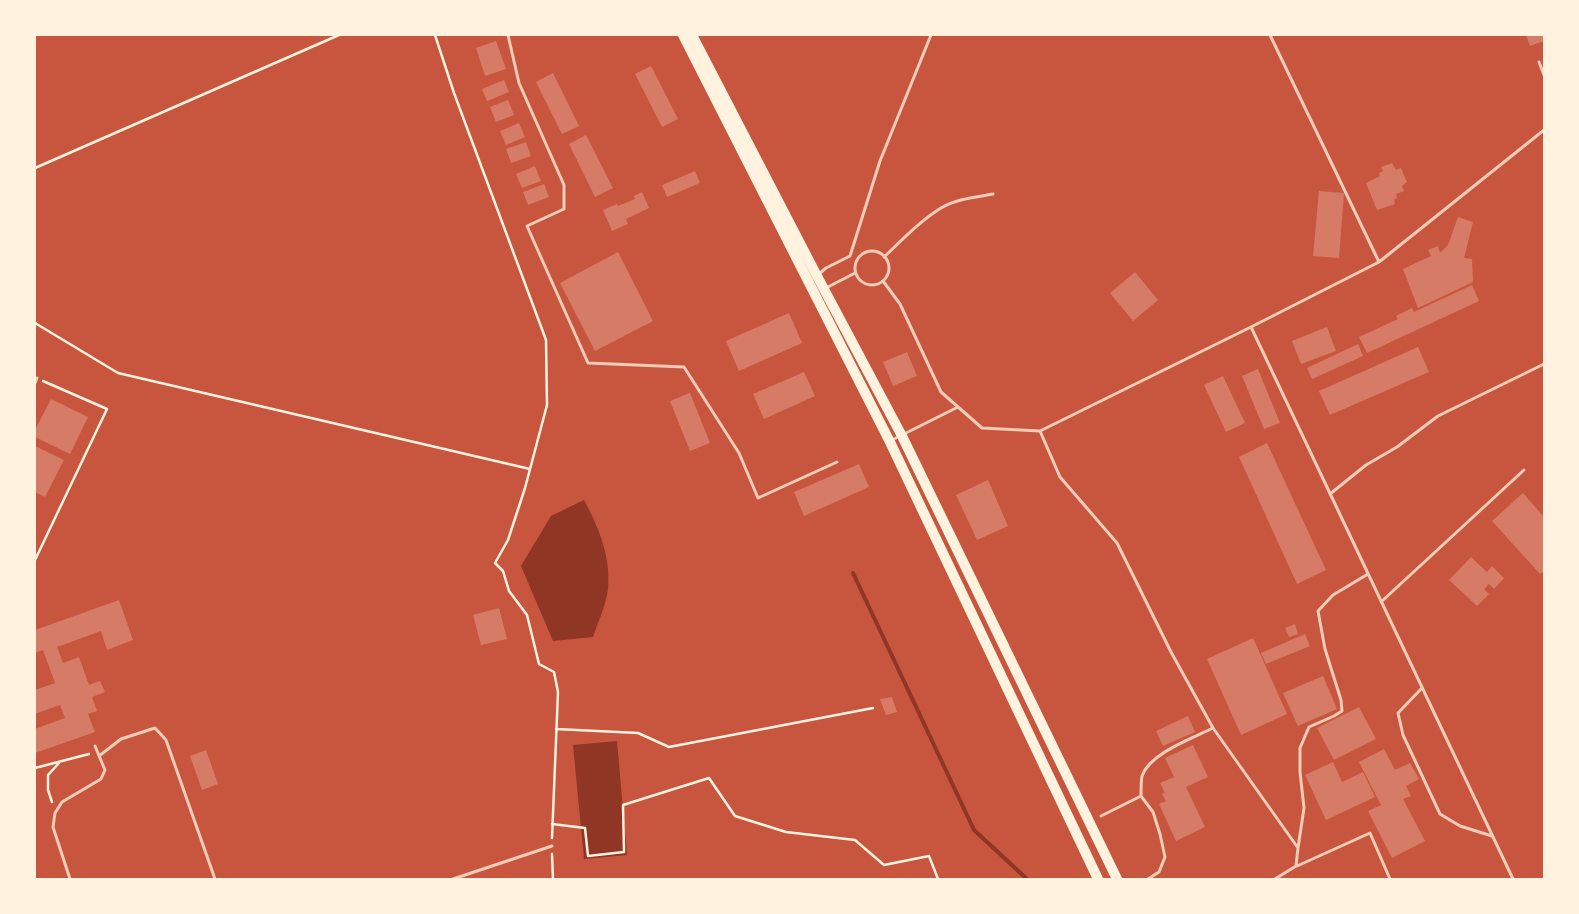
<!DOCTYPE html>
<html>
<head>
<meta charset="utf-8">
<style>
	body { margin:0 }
	#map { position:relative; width:1579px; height:914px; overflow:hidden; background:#c8553d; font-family:Jost,sans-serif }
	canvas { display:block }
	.frame { position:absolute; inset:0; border:36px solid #fff3e0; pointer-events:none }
</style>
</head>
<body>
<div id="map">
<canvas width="1579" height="914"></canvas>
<div class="frame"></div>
</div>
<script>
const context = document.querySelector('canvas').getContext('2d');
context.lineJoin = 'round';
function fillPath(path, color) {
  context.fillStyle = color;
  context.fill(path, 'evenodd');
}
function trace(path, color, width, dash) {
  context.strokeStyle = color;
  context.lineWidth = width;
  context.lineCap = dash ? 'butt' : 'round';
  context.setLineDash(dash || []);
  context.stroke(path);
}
const water = new Path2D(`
	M584,500c15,28 27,57 24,89 -2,16 -10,33 -15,48l-40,4 -32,-75 30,-50z
	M617,741l10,114 -43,4 -11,-114z`);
const stream = new Path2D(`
	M853,573l121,257 53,49`);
const building = new Path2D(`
	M1526,35h18v6l-14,5z
	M496,41l10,28 -21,7 -9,-28z
	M651,66l27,53 -16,8 -27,-53z
	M553,73l26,53 -17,8 -26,-52z
	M504,80l5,12 -22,9 -5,-12z
	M508,100l6,15 -18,7 -6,-15z
	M519,123l6,14 -19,8 -6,-14z
	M586,135l27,53 -18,9 -26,-53z
	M526,142l5,14 -20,7 -5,-14z
	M1392,163l4,7 5,-2 6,14 -5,4 2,5 -8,3 1,4 -3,1 1,5 -18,6 -11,-27 14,-7 -1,-3 4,-2 -2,-4z
	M535,166l6,15 -19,7 -6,-14z
	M695,171l5,12 -33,14 -5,-12z
	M544,184l5,13 -21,8 -5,-13z
	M1319,191l25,2 -5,65 -26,-2z
	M642,192l7,16 -23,11 2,5 -16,7 -9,-21 14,-6 1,2 17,-7 -1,-3z
	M1458,217l15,5 -9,36 8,1 1,23 -55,26 -15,-39 28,-13 -3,-6 10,-4 2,7 8,-8z
	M618,252l35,69 -58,30 -35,-68z
	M1135,272l23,28 -25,21 -23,-28z
	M1472,285l7,16 -112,52 -8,-16 39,-18 -2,-3 16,-8 2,4z
	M789,313l13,30 -63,28 -13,-30z
	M1327,327l9,24 -35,13 -9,-23z
	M1358,344l5,12 -51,23 -5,-11z
	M1418,347l11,25 -99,43 -11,-24z
	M907,352l10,24 -24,10 -10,-24z
	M1258,369l22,54 -16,6 -22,-53z
	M804,372l11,24 -51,23 -11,-25z
	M1223,376l22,47 -19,9 -22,-47z
	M690,393l20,50 -20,8 -20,-50z
	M51,399l37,18 -18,37 -35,-17v-7z
	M1267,443l59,127 -29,14 -58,-127z
	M35,446l29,14 -19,37 -10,-5z
	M859,464l10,23 -65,29 -10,-24z
	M988,480l20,46 -31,14 -21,-45z
	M1523,493l21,24v54l-4,3 -48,-53z
	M1471,557l16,15 5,-6 12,12 -10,11 -5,-5 -5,5 5,5 -12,12 -28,-26z
	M119,600l14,40 -26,10 -6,-19 -44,16 6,16 16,-6 10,28 11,-4 5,11 -13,5 5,14 -9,3 7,18 -60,21v-24l30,-11 -5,-13 -25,9v-24l20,-7 -12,-33 -8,3v-23z
	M499,608l8,31 -26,6 -8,-30z
	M1295,624l3,10 -9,3 -4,-9z
	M1305,634l5,12 -44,18 -5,-11z
	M1253,638l34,76 -46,21 -34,-76z
	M1323,676l14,33 -39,17 -15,-33z
	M892,697l5,15 -11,3 -6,-16z
	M1359,707l17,32 -42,21 -17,-32z
	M1188,716l7,16 -32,14 -7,-15z
	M1193,745l15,32 -22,10 19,40 -29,14 -17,-37 7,-3 -4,-7 3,-1 -5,-10 14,-6 -9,-19z
	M1384,749l11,21 15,-7 9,16 -13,7 5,10 -8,3 22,42 -33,17 -24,-47 13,-6 -22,-43z
	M206,750l12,34 -16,6 -12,-34z
	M1333,762l9,20 21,-10 12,25 -49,23 -21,-45z`);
const path = new Path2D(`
	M435,35l19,58 92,247 1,65 -22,83 -17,52 -13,23 8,8 6,20 18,24 12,49 15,8 4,20 -6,146
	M35,168l304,-133
	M35,323l83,50 412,96
	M35,560l72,-151 -64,-28
	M556,729l82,4 31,14 204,-39
	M35,768l54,-14
	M52,802l-4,-12v-15l11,-12
	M552,824l33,4 3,28 36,-4 -1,-47 86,-27 26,38 51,16 69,8 29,25 45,-9 9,23
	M552,854l1,25`);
const service = new Path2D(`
	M508,35l11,48 45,102v24l-37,17 61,137 96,4 55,86 19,45 79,-36
	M1539,62l5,13
	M855 268a17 17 0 1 1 34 0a17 17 0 1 1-34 0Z
	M884,257c18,-17 36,-36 57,-49 15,-9 35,-11 52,-14
	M1379,262l165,-132
	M819,274l7,-6 24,-12 30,-95 51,-126
	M883,281l17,23 41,88 41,36 58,3 211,-104 128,-65 -109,-227
	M826,288l29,-15
	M1251,327l262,552
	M35,383l2,-5
	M1040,431l20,46 57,66 54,109 42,76c-20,10 -63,25 -71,48 -1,6 -1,14 -1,20l12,16 7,22 5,23 -6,15 -11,7
	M892,440l66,-33
	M1330,494l36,-29 31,-18 41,-31 106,-52
	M1381,602l143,-132
	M1422,688l-24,25 5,22 37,79 20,12 32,10
	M1213,728l85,120 -2,18 -21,13
	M99,756l22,-17 34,-11 11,12 49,139
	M1101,816l40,-20
	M1298,848l6,-40 -4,-36v-24l9,-21 25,-11 8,-5 -1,-11 -16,-51 -7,-38 15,-16 35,-21
	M1297,866l73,-33 20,46
	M70,879l-17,-52 2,-14 7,-11 39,-23 4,-9 -10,-24
	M453,879l99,-33`);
const secondary = new Path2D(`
	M683,35l207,407 208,437
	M692,35l125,241 85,160 215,443`);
fillPath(water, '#8f3625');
trace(stream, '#8f3625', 4);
fillPath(building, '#d67c66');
trace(path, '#fff3e0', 2.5);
trace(service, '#f1ccb7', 3);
trace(secondary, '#fff3e0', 10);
</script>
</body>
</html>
